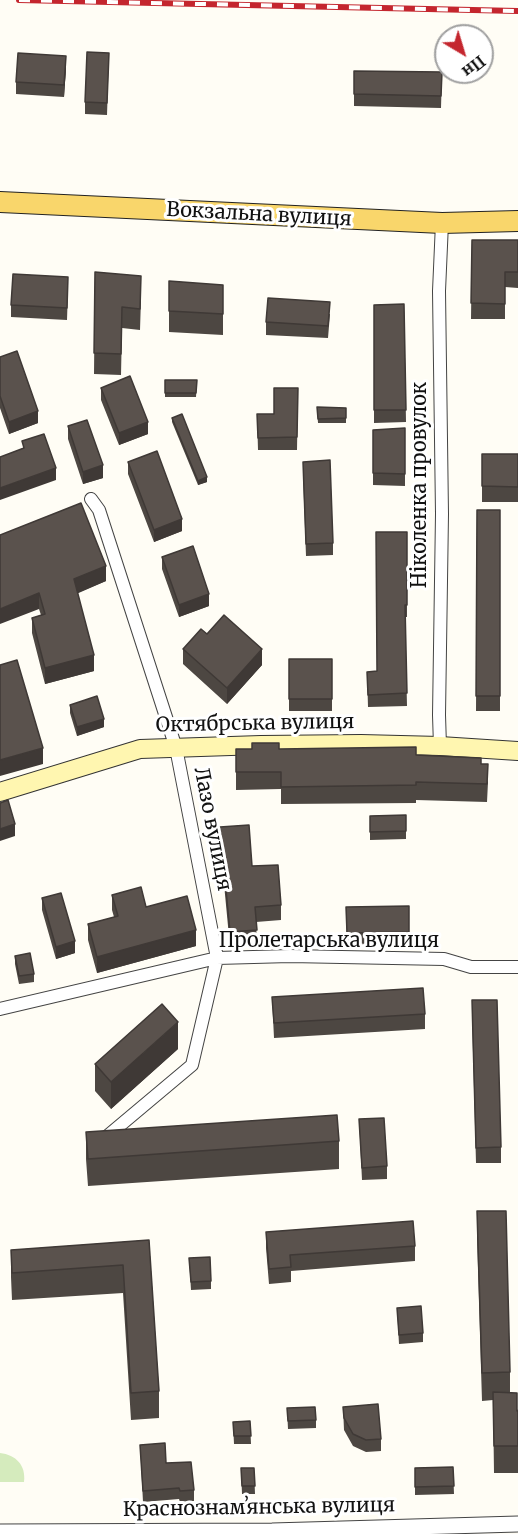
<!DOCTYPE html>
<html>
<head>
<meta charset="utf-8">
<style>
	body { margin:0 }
	#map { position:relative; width:518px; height:1534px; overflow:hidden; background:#fffdf5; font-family:Merriweather,serif }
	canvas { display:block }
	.north { position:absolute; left:434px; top:24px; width:60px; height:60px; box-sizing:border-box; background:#fff; border:2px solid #a0a0a0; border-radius:50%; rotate:142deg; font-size:16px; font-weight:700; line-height:24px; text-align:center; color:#111 }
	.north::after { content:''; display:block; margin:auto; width:21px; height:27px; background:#c4262e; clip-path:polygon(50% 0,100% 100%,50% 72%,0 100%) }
</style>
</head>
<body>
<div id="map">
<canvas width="518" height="1534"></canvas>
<div class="north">Пн</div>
</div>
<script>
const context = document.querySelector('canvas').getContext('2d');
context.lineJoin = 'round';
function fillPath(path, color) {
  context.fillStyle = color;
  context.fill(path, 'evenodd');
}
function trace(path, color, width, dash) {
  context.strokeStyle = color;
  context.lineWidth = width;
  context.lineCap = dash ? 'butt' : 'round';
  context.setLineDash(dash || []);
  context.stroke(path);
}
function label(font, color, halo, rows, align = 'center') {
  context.font = font + ' Merriweather,serif';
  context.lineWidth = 6;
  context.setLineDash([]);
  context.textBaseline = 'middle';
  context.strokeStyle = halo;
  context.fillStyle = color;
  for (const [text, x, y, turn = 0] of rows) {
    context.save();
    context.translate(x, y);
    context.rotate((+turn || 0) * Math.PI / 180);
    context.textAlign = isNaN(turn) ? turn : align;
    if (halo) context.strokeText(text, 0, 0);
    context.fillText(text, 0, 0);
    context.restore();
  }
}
const green = new Path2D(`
	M0,1453c16,2 26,12 24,29h-24z`);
const minor = new Path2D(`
	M91,499l8,11 77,238 41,210 -25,107 -87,73
	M440,746l-1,-31 3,-201 -3,-223 3,-68
	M0,1009l217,-51 73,-2 154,3 27,8h47`);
const tertiary = new Path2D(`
	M0,1532l272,-1 246,-7`);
const secondary = new Path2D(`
	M0,792l140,-43 121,-4 100,-1 79,2 78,5`);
const primary = new Path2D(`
	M0,202l442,21 76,-2`);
const rail = new Path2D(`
	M19,0l499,11`);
const wall = new Path2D(`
	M109,53l-2,62 -22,-1v-12z
	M66,68l-2,29 -48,-3v-12z
	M354,71l88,1 -1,36 -87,-2z
	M472,240h46v48l-13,-1v32h-34z
	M95,272l46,26 -1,32 -18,-2 -1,47 -27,-1z
	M223,285v50l-54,-3v-21z
	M68,289l-1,31 -56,-3v-12z
	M404,304l2,118 -32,1v-118z
	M330,314l-2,24 -62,-3v-13z
	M0,357l38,66 -29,11 -9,-26z
	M165,380h32l-1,17h-31z
	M101,388l47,46 -29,11 -18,-45z
	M298,388l-1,62h-39l-1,-36h17z
	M317,407l29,1v15h-28z
	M172,418l35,64 -9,3 -26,-63z
	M68,426l35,52 -20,6 -15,-45z
	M405,428v58l-32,-1v-55z
	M482,454h36v48h-36z
	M128,462l54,69 -28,11 -26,-68z
	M303,474l30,69v12l-27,1z
	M477,510h23v201h-24z
	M407,532v85h-2l2,89 -39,1 -1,-35 10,-1z
	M0,535l106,46 -29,12 17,78 -49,13 -13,-51v-15l9,-3 -2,-6z
	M162,557l47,49 -30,11 -17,-48z
	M207,634l55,31 -35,39 -44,-40v-15z
	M289,659h43v52h-43z
	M70,705l34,22 -27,9 -7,-23z
	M236,749h43l137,6 65,9 7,18 -1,20 -71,-2v3l-135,1v-15l-45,1z
	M406,815v24l-36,1v-24z
	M220,827l61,78v15l-25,2 1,23 -27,2 -10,-105z
	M112,895l34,12 50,39 -99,27 -9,-33v-16l26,-7 -2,-7z
	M42,898l33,55 -19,6 -14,-49z
	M409,906v38l-62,1 -1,-38z
	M15,956l19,18v8l-15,2 -4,-20z
	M272,997l153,17v15l-151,9z
	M472,1016l29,131v16h-25z
	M178,1049l-67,60 -16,-18v-27z
	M359,1119l28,47v13l-25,1z
	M86,1132l253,9v28l-251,17 -2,-27z
	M477,1211l33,161v21l8,18v62h-24l-1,-73 -11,1 -5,-163z
	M266,1232l149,14v15l-124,10v11l-22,2 -3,-36z
	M149,1240l10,151v27l-28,2 -8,-127 -111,7 -1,-23v-27z
	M189,1258l22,23v8l-20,1z
	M397,1308l26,25v9l-24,2z
	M343,1407l38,32v12l-15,1 -13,-6 -9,-16z
	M287,1408l29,12v8l-28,1z
	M250,1421l1,23h-17l-1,-22z
	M140,1445l26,18 28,27v11l-14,1 -1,-3 -36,3z
	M453,1467l1,27 -39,1v-27z
	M241,1468h13l1,26h-13z`);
const shadedWall = new Path2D(`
	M66,56v12l-2,29v-12z
	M38,411v12l-29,11v-12z
	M148,422v12l-29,11v-12z
	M103,465v13l-20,6v-12z
	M56,468v12l-56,20v-12z
	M207,477v5l-9,3v-4z
	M182,519v12l-28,11v-12z
	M106,566v15l-32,14v-16z
	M39,593v16l-39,15v-15z
	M209,594v12l-30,11v-12z
	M262,649v16l-35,39v-16z
	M94,655v16l-49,13v-16z
	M104,719v8l-27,9v-9z
	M43,748v16l-43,12v-16z
	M15,824v12l-15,5v-12z
	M196,930v16l-99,27v-16z
	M75,941v12l-19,6v-12z
	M178,1022v27l-67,60v-27z`);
const building = new Path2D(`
	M87,52l22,1 -2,50 -22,-1z
	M18,53l48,3 -2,29 -48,-3z
	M354,71l88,1 -1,24 -87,-2z
	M472,240h46v32h-13v32l-34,-1z
	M95,272l46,4 -1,33 -18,-2 -1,47 -27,-1z
	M13,274l55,3 -1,31 -56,-3z
	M169,281l54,4v29l-54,-3z
	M268,298l62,4 -2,24 -62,-4z
	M404,304l2,106h-32v-105z
	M17,351l21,60 -29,11 -9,-26v-39z
	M130,376l18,46 -29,11 -18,-45z
	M165,380h32l-1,13h-31z
	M274,388h24l-1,49 -39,1 -1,-24h17z
	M317,407l29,1v10l-28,1z
	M182,414l25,63 -9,4 -26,-63z
	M87,420l16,45 -20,7 -15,-46z
	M405,428v46l-32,-1v-43z
	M44,434l12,34 -56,20v-31l24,-9 -2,-7z
	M157,451l25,68 -28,11 -26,-68z
	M482,454h36v33l-36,-1z
	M330,460l3,83 -27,1 -3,-82z
	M81,503l25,63 -32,13 20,76 -49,13 -13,-50 13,-4 -6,-21 -39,16v-74z
	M477,510h23v186h-24z
	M376,532h31v73h-2l2,88 -39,2 -1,-23 10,-1z
	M193,546l16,48 -30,11 -17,-48z
	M224,615l38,34 -35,39 -44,-39 18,-20 6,5z
	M289,659h43v40h-43z
	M17,660l26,88 -43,12v-95z
	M97,696l7,23 -27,8 -7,-22z
	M252,743h27v6l137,-2v8l65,3v6h7l-1,20 -71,-2v3l-135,2v-15h-45v-23h16z
	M8,800l7,24 -15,5v-26z
	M406,815v16l-36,1v-16z
	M249,825l3,41 26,-1 3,40 -26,2 2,23 -27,2 -10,-105z
	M141,887l5,20 41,-11 9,34 -99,27 -9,-33 30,-8 -6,-21z
	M61,893l14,48 -19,6 -14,-49z
	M409,906v26l-62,1 -1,-26z
	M30,953l4,21 -15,2 -4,-20z
	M423,988l2,26 -151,9 -2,-26z
	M472,1000h25l4,147 -25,1z
	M162,1004l16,18 -67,60 -16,-18z
	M337,1115l2,26 -251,18 -2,-27z
	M384,1118l3,48 -25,2 -3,-49z
	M477,1211h29l4,161 -28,1z
	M413,1221l2,25 -125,9 1,12 -22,2 -3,-37z
	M149,1240l10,151 -28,2 -8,-128 -111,8 -1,-23z
	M210,1257l1,24 -20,1 -2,-24z
	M421,1306l2,27 -24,2 -2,-27z
	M493,1392l24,1v18h1v35h-24z
	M378,1404l3,35 -15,1 -13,-6 -9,-16 -1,-11z
	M315,1407l1,13 -28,1 -1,-13z
	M250,1421l1,15h-17l-1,-14z
	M165,1443l1,20 25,-1 3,28 -14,1 -1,-3 -36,3 -3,-46z
	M453,1467l1,19 -39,1v-19z
	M241,1468h13l1,18h-13z`);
const streetNames = [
	["Вокзальна вулиця",259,215,3],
	["Ніколенка провулок",420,485,-90],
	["Октябрська вулиця",255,724,-1],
	["Лазо вулиця",212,829,79],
	["Пролетарська вулиця",329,941],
	["Краснознамʼянська вулиця",259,1508,-1]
];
fillPath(green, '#d5ebbd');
trace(minor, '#444', 14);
trace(tertiary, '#444', 17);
trace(secondary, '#333', 20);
trace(primary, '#222', 22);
trace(minor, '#fff', 12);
trace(tertiary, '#fff', 15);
trace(secondary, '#fff6b0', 18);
trace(primary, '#f9d66b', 20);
trace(rail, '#c4262e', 6);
trace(rail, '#fff', 4, [11]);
fillPath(wall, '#4d4742');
fillPath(shadedWall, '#3f3936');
fillPath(building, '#5a524d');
trace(building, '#3f3936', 1.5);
label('20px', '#111', '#fff', streetNames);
</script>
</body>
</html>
